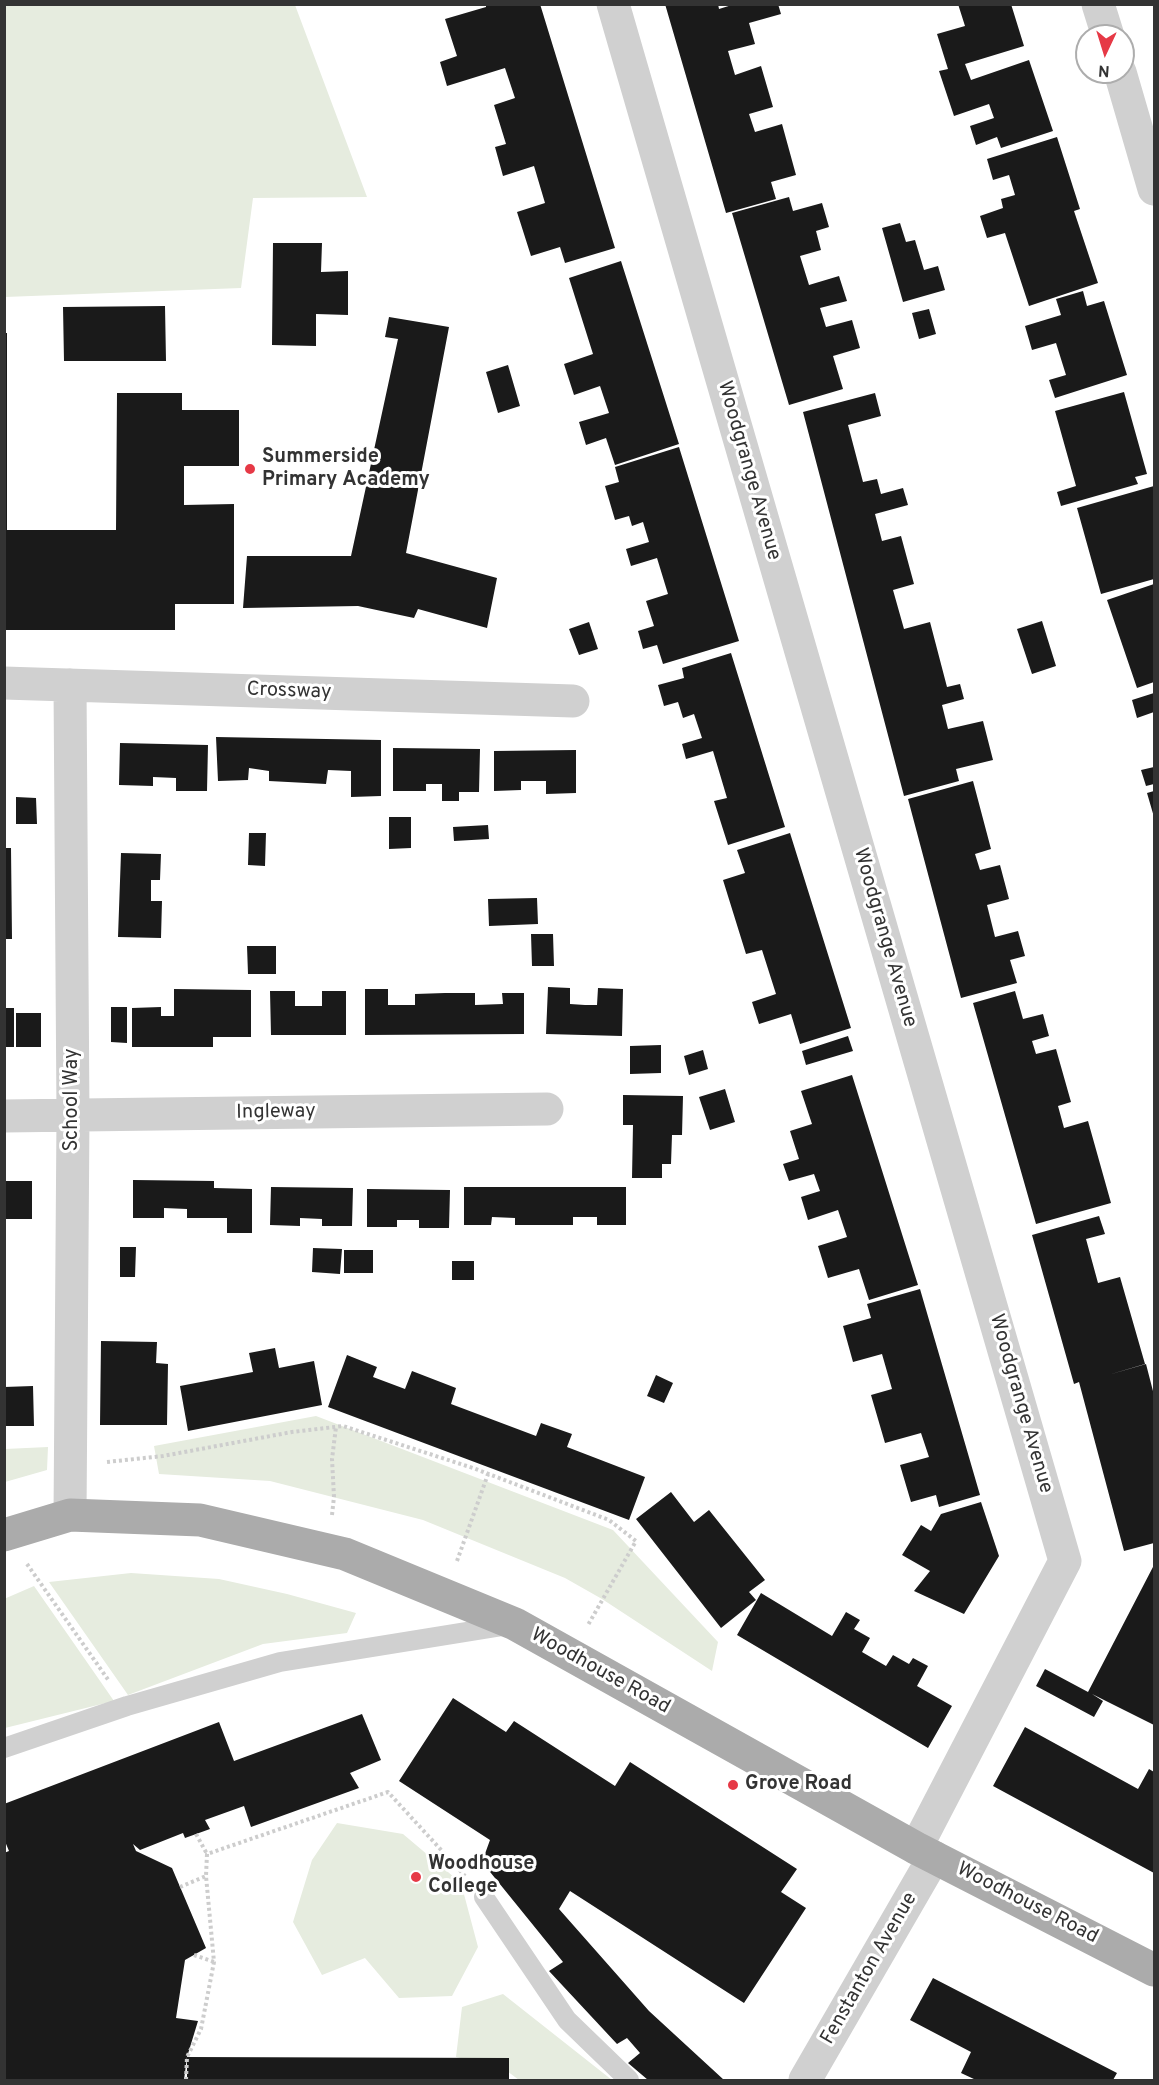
<!DOCTYPE html>
<html>
<head>
<meta charset="utf-8">
<style>
	body { margin:0 }
	#map { position:relative; width:1159px; height:2085px; overflow:hidden; background:#fff; font-family:Overpass,sans-serif }
	canvas { display:block }
	.frame { position:absolute; inset:0; border:6px solid #333; pointer-events:none }
	.north { position:absolute; left:1075px; top:24px; width:60px; height:60px; box-sizing:border-box; background:#fff; border:2px solid #adadad; border-radius:50%; rotate:184deg; font-size:16px; font-weight:700; line-height:24px; text-align:center; color:#333 }
	.north::after { content:''; display:block; margin:auto; width:21px; height:27px; background:#e63946; clip-path:polygon(50% 0,100% 100%,50% 72%,0 100%) }
</style>
</head>
<body>
<div id="map">
<canvas width="1159" height="2085"></canvas>
<div class="frame"></div>
<div class="north">N</div>
</div>
<script>
const context = document.querySelector('canvas').getContext('2d');
context.lineJoin = 'round';
function fillPath(path, color) {
  context.fillStyle = color;
  context.fill(path, 'evenodd');
}
function trace(path, color, width, dash) {
  context.strokeStyle = color;
  context.lineWidth = width;
  context.lineCap = dash ? 'butt' : 'round';
  context.setLineDash(dash || []);
  context.stroke(path);
}
function label(font, color, halo, rows, align = 'center') {
  context.font = font + ' Overpass,sans-serif';
  context.lineWidth = 6;
  context.setLineDash([]);
  context.textBaseline = 'middle';
  context.strokeStyle = halo;
  context.fillStyle = color;
  for (const [text, x, y, turn = 0] of rows) {
    context.save();
    context.translate(x, y);
    context.rotate((+turn || 0) * Math.PI / 180);
    context.textAlign = isNaN(turn) ? turn : align;
    if (halo) context.strokeText(text, 0, 0);
    context.fillText(text, 0, 0);
    context.restore();
  }
}
const green = new Path2D(`
	M4,5h291l72,192 -114,1 -12,90 -236,9z
	M316,1416l297,114 105,112 -6,29 -110,-72 -37,-21 -142,-58 -153,-39 -111,-7 -5,-28z
	M48,1447l-1,23 -42,12v-33z
	M131,1573l88,6 68,15 69,19 -9,20 -84,11 -135,51 -79,-113z
	M34,1586l80,115 -109,27 -1,-129z
	M337,1823l66,11 58,49 17,64 -26,49 -53,2 -34,-40 -43,17 -29,-53 19,-62z
	M503,1994l109,86h-93l-12,-9 -51,-14 6,-50z`);
const building = new Path2D(`
	M486,4h54l75,244 -50,15 -5,-16 -29,9 -14,-44 28,-9 -11,-37 -31,10 -8,-29 11,-3 -12,-39 21,-7 -10,-30 -58,18 -7,-24 17,-6 -12,-37 41,-12z
	M665,4h53l1,5 16,-5h43l3,10 -32,9 6,21 -27,7 7,24 26,-9 12,41 -24,7 6,18 27,-8 14,51 -25,7 5,17 -50,14z
	M958,4h53l13,42 -59,18 6,16 58,-20 24,71 -52,17 -4,-11 -21,8 -6,-19 24,-8 -5,-14 -35,12 -15,-45 9,-2 -11,-35 28,-8z
	M1057,137l23,72 -6,2 24,72 -69,23 -24,-73 -18,5 -7,-22 23,-8 -2,-9 14,-4 -6,-20 -16,5 -6,-21z
	M789,197l4,14 29,-8 7,24 -13,4 5,19 -21,6 9,29 30,-9 8,25 -27,7 6,19 26,-7 8,28 -27,8 10,33 -54,16 -57,-192z
	M900,223l6,19 9,-2 9,30 14,-4 7,24 -42,12 -21,-74z
	M273,243h49l-1,29 27,-1v44l-32,-1v32l-44,-1z
	M621,261l58,183 -64,21 -9,-27 -20,7 -7,-23 30,-9 -9,-27 -26,9 -10,-31 29,-10 -24,-76z
	M1083,291l4,15 17,-5 23,74 -72,23 -6,-18 17,-5 -10,-32 -24,7 -7,-24 36,-11 -5,-16z
	M165,306l1,55h-102l-1,-54z
	M929,309l7,25 -17,5 -7,-26z
	M389,317l60,10 -43,226 91,25 -10,50 -69,-19 -4,9 -56,-12 -115,2 4,-52h104l47,-217 -13,-2z
	M4,333h3v197h109l1,-137h65v17h57v56h-55v39l50,-1v100h-59v26h-171z
	M508,365l12,41 -22,7 -12,-41z
	M1124,392l23,82 -12,3 3,7 -77,22 -4,-14 19,-6 -21,-75z
	M875,393l6,23 -33,9 15,57 14,-3 4,15 22,-6 5,17 -33,9 7,27 19,-5 13,48 -21,6 11,39 26,-7 17,65 13,-3 4,15 -22,6 6,24 35,-8 10,39 -37,9 3,12 -55,15 -101,-384z
	M679,447l60,194 -76,23 -6,-19 -14,4 -5,-18 16,-5 -8,-25 22,-7 -11,-36 -26,8 -5,-17 23,-7 -6,-20 -11,4 -3,-10 -14,4 -10,-34 14,-4 -4,-15z
	M1154,486v93l-53,15 -24,-86z
	M1154,584v98l-17,6 -30,-88z
	M1042,621l14,45 -24,8 -15,-45z
	M589,622l9,27 -19,6 -10,-26z
	M731,653l54,174 -57,18 -14,-44 13,-3 -14,-47 -27,8 -4,-15 20,-6 -8,-24 -11,4 -5,-16 -14,4 -6,-21 26,-7 -2,-10z
	M1154,693v19l-17,6 -5,-18z
	M216,737l165,3v56l-30,1v-26l-23,-1 -2,14 -57,-3v-10l-20,-3 -1,12 -30,1z
	M120,743l88,2 -1,46h-31v-13l-23,-1v9l-34,-1z
	M393,748l87,1 -1,43h-20v9h-17v-17h-16v7h-33z
	M576,750v43l-30,1v-13h-25v9l-27,1v-40z
	M1154,767v17l-8,2 -5,-16z
	M973,781l18,68 -16,5 5,16 20,-5 9,34 -22,6 8,32 23,-6 7,25 -15,4 7,23 -56,15 -53,-199z
	M1154,791v26l-7,-24z
	M16,797l20,1 1,26h-21z
	M389,817h22v31l-22,1z
	M488,825l1,14 -35,2 -1,-14z
	M249,833h17l-1,33 -17,-1z
	M790,833l61,195 -51,16 -9,-30 -32,10 -7,-22 24,-8 -14,-44 -16,4 -23,-74 22,-7 -8,-23z
	M4,848h7l1,91h-8z
	M121,853l40,1 -1,26h-9v21h11l-1,37 -43,-1z
	M537,898l1,26 -49,2 -1,-27z
	M531,934h22l1,32h-22z
	M247,946h29v28h-28z
	M548,987l22,1v16l15,1h12l1,-17 25,1 -1,47 -76,-2z
	M174,989l77,1v47h-38v10h-81v-39l29,-1v9h13z
	M365,989h23v16h27v-11l30,-1h30v12l28,-1 -1,-11h22v41l-159,1z
	M270,991h25v15h27v-15h24v44h-75z
	M1015,991l8,28 20,-5 6,22 -17,5 4,13 20,-5 15,53 -13,4 6,22 24,-7 23,82 -75,21 -63,-221z
	M111,1007h16v36l-16,-1z
	M4,1008h10v39h-10z
	M16,1013h25v34h-25z
	M848,1036l5,15 -47,14 -4,-14z
	M661,1045v28l-31,1v-28z
	M703,1050l5,19 -19,6 -5,-19z
	M852,1075l66,210 -49,15 -10,-31 -31,9 -10,-32 29,-9 -9,-27 -30,10 -7,-23 19,-6 -6,-17 -25,7 -6,-17 16,-5 -9,-28 22,-7 -11,-33z
	M725,1089l10,33 -25,8 -11,-33z
	M623,1095l60,1 -1,39h-10l-1,29h-9v14h-30l1,-53h-10z
	M133,1180l81,1v7l38,1v44h-25v-15h-40v-9l-23,-1v10h-31z
	M4,1181h28v38h-28z
	M271,1187l82,1 -1,38h-30v-7l-22,-1v8l-30,-1z
	M464,1187h162v38h-29v-8h-24v8h-58v-7l-23,-1 -1,8h-27z
	M367,1189l83,1 -1,38h-30v-8h-22v7h-30z
	M1099,1216l6,18 -19,5 12,44 22,-6 25,87 -37,11 38,-11 8,31v148l-30,8 -45,-169 -5,2 -42,-149z
	M120,1247h16l-1,30h-15z
	M313,1248l29,1 -2,25 -28,-2z
	M344,1250h29v23h-29z
	M452,1261h22v19h-22z
	M920,1289l60,206 -41,12 -3,-12 -25,7 -11,-37 29,-8 -8,-24 -36,10 -14,-48 21,-6 -10,-35 -29,8 -10,-36 28,-8 -4,-14z
	M101,1341l56,1 -1,21 12,1 -1,61h-67z
	M275,1348l4,20 35,-7 8,44 -134,26 -8,-45 73,-14 -4,-19z
	M347,1355l30,12 -4,10 32,12 7,-18 44,17 -5,16 85,32 5,-13 31,11 -5,13 78,30 -16,43 -301,-113z
	M656,1375l17,8 -9,20 -17,-7z
	M33,1386l1,40h-30v-39z
	M671,1492l23,30 15,-12 56,70 -16,12 7,8 -35,28 -85,-109z
	M981,1502l18,54 -35,58 -50,-23 16,-20 -28,-16 19,-30 10,6 10,-17z
	M1154,1565v160l-62,-31 11,7 -9,16 -58,-31 9,-17 43,23z
	M761,1593l71,43 14,-24 14,8 -6,9 16,9 -8,14 24,14 7,-11 16,9 4,-6 15,8 -11,20 35,20 -24,42 -191,-113z
	M453,1698l53,34 8,-11 101,65 15,-24 167,107 -16,23 25,16 -62,95 -174,-112 -11,18 90,102 75,69h-76l-20,-17 12,-10 -13,-15 -10,6 -68,-73 14,-9 -81,-100 8,-22 -91,-59z
	M362,1714l19,46 -31,13 9,15 -108,39 -7,-21 -39,14 5,9 -25,9 -2,-5 -43,17 -7,-6 3,7 36,17 34,80 -21,12 -9,58 22,3 -11,36 -3,23h-180v-227l5,-2 -5,-12v-35l215,-82 15,39z
	M1025,1727l113,62 11,-20 5,3v101l-161,-87z
	M933,1978l184,95 -4,7h-137l-15,-7 10,-21 -61,-32z
	M187,2057l322,1v22h-322z`);
const path = new Path2D(`
	M107,1462l56,-6 129,-24 51,-6 130,42 136,52 27,21 -48,84
	M332,1515l2,-18 -2,-38 4,-32
	M457,1561l31,-87
	M27,1564l82,117
	M196,1834l11,20
	M180,1887l26,-11
	M194,1955l20,7
	M186,2080l1,-23 14,-28 13,-67 -8,-86 1,-22 181,-62 77,84`);
const lane = new Path2D(`
	M4,1748l123,-42 153,-44 229,-37
	M484,1897l83,123 62,60`);
const street = new Path2D(`
	M613,4l452,1557 -149,287
	M1098,4l10,32
	M1120,72l34,117
	M4,683l569,18
	M70,685l3,431 -3,399
	M4,1116l543,-7
	M805,2080l129,-223`);
const primary = new Path2D(`
	M4,1535l66,-20 130,5 145,34 170,70 401,224 238,122`);
const markers = [
	[250,469,6,"#e63946"],
	[733,1785,6,"#e63946"],
	[416,1877,6,"#e63946"]
];
const poiNames = [
	["Summerside",262,458],
	["Primary Academy",262,481],
	["Grove Road",745,1785],
	["Woodhouse",428,1865],
	["College",428,1888]
];
const streetNames = [
	["Woodgrange Avenue",748,471,74],
	["Crossway",289,692,2],
	["Woodgrange Avenue",884,938,74],
	["School Way",73,1100,-90],
	["Ingleway",276,1113,-1],
	["Woodgrange Avenue",1020,1404,74],
	["Woodhouse Road",600,1672,29],
	["Woodhouse Road",1027,1904,27],
	["Fenstanton Avenue",870,1969,-60]
];
fillPath(green, '#e6ecdf');
fillPath(building, '#1a1a1a');
trace(path, '#cdcdcd', 4, [3, 3]);
trace(lane, '#d0d0d0', 20);
trace(street, '#d0d0d0', 33);
trace(primary, '#ababab', 33);
for (const [x, y, r, color] of markers) {
  const dot = new Path2D();
  dot.arc(x, y, r, 0, 2 * Math.PI);
  context.fillStyle = color;
  context.fill(dot);
  trace(dot, '#fff', 2);
}
label('bold 20px', '#333', '#fff', poiNames, 'left');
label('20px', '#333', '#fff', streetNames);
</script>
</body>
</html>
